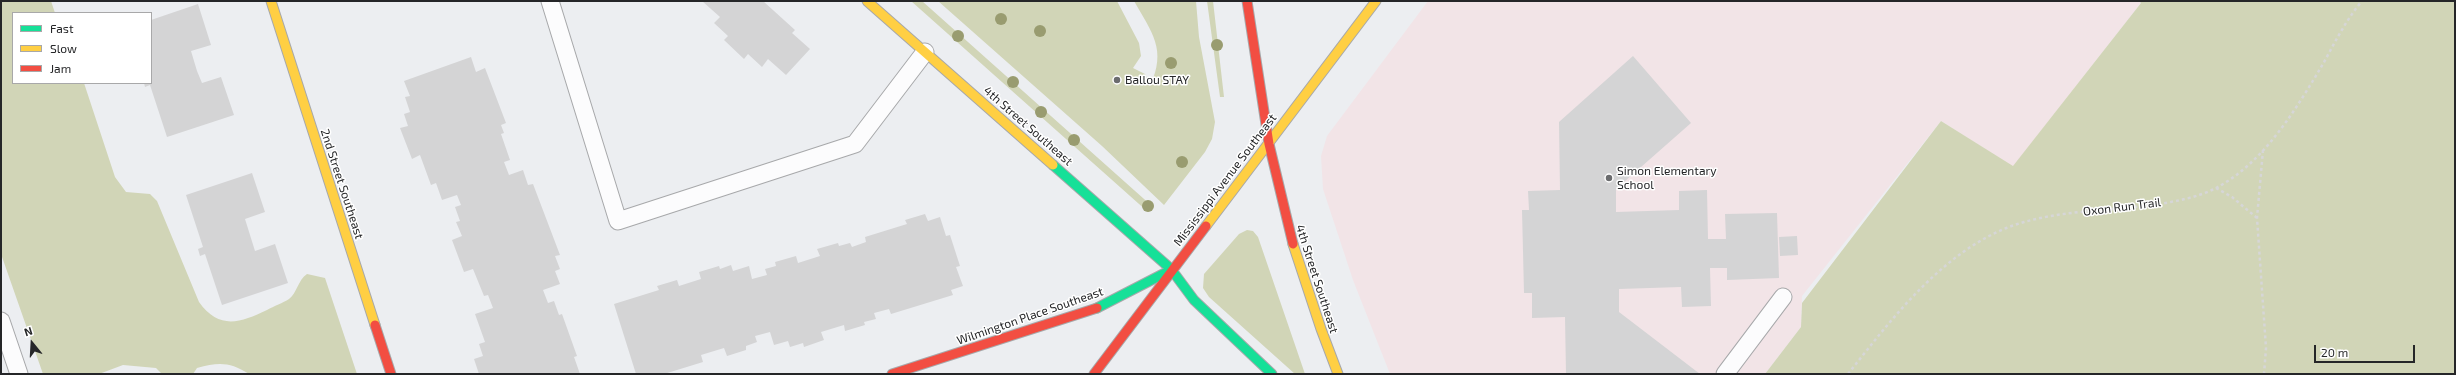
<!DOCTYPE html>
<html>
<head>
<meta charset="utf-8">
<style>
	body { margin:0 }
	#map { position:relative; width:2456px; height:375px; overflow:hidden; background:#eceef1; font-family:"Exo 2",sans-serif }
	canvas { display:block }
	.frame { position:absolute; inset:0; border:2px solid #252628; pointer-events:none }
	.legend { position:absolute; left:12px; top:12px; width:140px; height:72px; box-sizing:border-box; background:#fff; border:1px solid #a8a8a9; margin:0; padding:5px 7px; list-style:none; font-size:12px; color:#252628 }
	.legend li { display:flex; align-items:center; gap:8px; height:20px }
	.legend b { width:20px; border:1px solid #a8a8a9 }
	.north { position:absolute; left:12px; top:323px; width:40px; height:40px; -webkit-text-stroke:3px #fff; paint-order:stroke; rotate:342deg; font-size:11px; font-weight:700; line-height:16px; text-align:center; color:#252628 }
	.north::after { content:''; display:block; margin:auto; width:14px; height:18px; background:#252628; clip-path:polygon(50% 0,100% 100%,50% 72%,0 100%) }
	.scale { position:absolute; left:2314px; top:345px; width:101px; height:18px; box-sizing:border-box; border:2px solid #252628; border-top:0; padding-left:5px; font-size:12px; line-height:14px; white-space:nowrap; color:#252628; -webkit-text-stroke:3px #fff; paint-order:stroke }
</style>
</head>
<body>
<div id="map">
<canvas width="2456" height="375"></canvas>
<div class="frame"></div>
<ul class="legend">
<li><b style="height:5px;background:#16e098"></b>Fast</li>
<li><b style="height:5px;background:#ffcf43"></b>Slow</li>
<li><b style="height:5px;background:#f24e42"></b>Jam</li>
</ul>
<div class="north">N</div>
<div class="scale">20 m</div>
</div>
<script>
const context = document.querySelector('canvas').getContext('2d');
context.lineJoin = 'round';
function fillPath(path, color) {
  context.fillStyle = color;
  context.fill(path, 'evenodd');
}
function trace(path, color, width, dash) {
  context.strokeStyle = color;
  context.lineWidth = width;
  context.lineCap = dash ? 'butt' : 'round';
  context.setLineDash(dash || []);
  context.stroke(path);
}
function label(font, color, halo, rows, align = 'center') {
  context.font = font + ' "Exo 2",sans-serif';
  context.lineWidth = 3;
  context.setLineDash([]);
  context.textBaseline = 'middle';
  context.strokeStyle = halo;
  context.fillStyle = color;
  for (const [text, x, y, turn = 0] of rows) {
    context.save();
    context.translate(x, y);
    context.rotate((+turn || 0) * Math.PI / 180);
    context.textAlign = isNaN(turn) ? turn : align;
    if (halo) context.strokeText(text, 0, 0);
    context.fillText(text, 0, 0);
    context.restore();
  }
}
const education = new Path2D(`
	M1428,1h711l2,2 -128,164 -72,-46 -139,175 -1,31 -36,47h-375l-37,-94 -30,-91 -2,-33 6,-20z`);
const green = new Path2D(`
	M1,1h50l4,12h-42v70h71l31,94 11,15 24,2 7,7 42,101c20,28 41,21 68,8 7,-4 16,-7 22,-11 8,-6 9,-19 18,-25l18,4 32,96h-108c-19,-12 -30,-12 -52,-6l-4,6h-31l-6,-6 -33,-3 -24,9h-56l-42,-120z
	M911,1h11l231,206 -5,5z
	M938,1h179l22,42 2,13 -8,12 12,6 5,12c17,-37 2,-53 -16,-85h62l3,36 16,85 -3,17 -7,13 -41,53 -62,-59z
	M1207,1h6l11,96h-4z
	M2139,1h316v373h-690l36,-47 1,-24 139,-182 72,45 128,-163z
	M1247,230l6,1 5,6 47,137h-10l-86,-77 -6,-9 1,-14 35,-40z`);
const building = new Path2D(`
	M702,1h61l32,29 -3,3 18,16 -24,26 -18,-16 -6,8 -14,-13 -4,5 -20,-19 4,-4 -14,-13 6,-6z
	M198,4l13,41 -20,6 6,20 5,12 19,-6 13,38 -67,22 -17,-52 -5,2 -1,-4h7v-63z
	M1633,56l58,67 -75,66v23l63,-2v-19l28,-1 1,49h18l-1,-25 52,-1 2,65 -52,2v-12h-17l1,38 -29,1 -1,-20 -62,2v23l81,62h-134l-1,-57 -33,1v-25h-8l-2,-83h7l-1,-19 32,-1 -1,-68z
	M471,57l5,15 9,-4 21,55 -5,2 3,8 -3,1 9,26 -6,2 5,13 14,-5 5,15 5,-1 27,71 -5,1 5,13 -5,2 5,13 -17,6 5,13 6,-2 5,14 3,-1 15,42 -3,1 6,17h-101l-5,-15 9,-3 -4,-12 6,-2 -10,-28 18,-6 -5,-13 -4,1 -11,-27 -9,3 -12,-32 10,-4 -6,-14 4,-1 -5,-14 6,-2 -4,-10 -15,5 -6,-17 -5,2 -11,-30 -8,4 -12,-31 8,-2 -4,-12 6,-2 -5,-15 5,-1 -6,-15z
	M252,173l13,39 -20,7 10,32 20,-7 13,39 -66,22 -17,-51 -5,2 -2,-7 5,-2 -17,-52z
	M925,214l3,7 12,-4 6,19 4,-1 10,31 -4,1 7,19 -12,4 2,5 -62,19 -2,-5 -15,4 2,6 -12,3 1,3 -20,6 -1,-6 -23,7 3,8 -20,7 -1,-4 -13,4 -2,-6 -14,4 -4,-13 -15,4 2,6 -11,4v4l-19,6 -3,-8 -23,7 2,7 -39,12h-28l-22,-70 45,-14 -2,-4 20,-6 2,6 22,-7 -2,-7 20,-6 1,3 11,-4 2,6 16,-5 3,13 15,-4 -2,-6 11,-3 -1,-4 21,-6 2,7 22,-7 -3,-7 21,-6 1,3 11,-3 2,4 14,-5 -1,-5 42,-13 -2,-4z
	M1797,236l1,19 -18,1 -1,-19z`);
const path = new Path2D(`
	M2263,150l-6,68 9,130 -2,26
	M2216,188l16,9 25,21
	M1848,374c46,-58 101,-131 176,-152 18,-5 37,-8 56,-10 39,-4 102,-6 136,-24 48,-25 80,-79 107,-124 12,-22 23,-44 39,-63`);
const lane = new Path2D(`
	M550,1l68,220 237,-77 70,-92
	M1,321l18,53
	M1725,374l58,-77`);
const fast = new Path2D(`
	M1053,165l118,104 23,31 78,74
	M1097,308l68,-35`);
const slow = new Path2D(`
	M271,1l104,324
	M867,1l186,164
	M1206,226l170,-225
	M1293,244l28,85 17,45`);
const jam = new Path2D(`
	M1247,1l22,143 24,100
	M375,325l16,49
	M892,374l205,-66
	M1094,374l112,-148`);
const trees = [
	[1001,19],
	[1040,31],
	[958,36],
	[1217,45],
	[1171,63],
	[1013,82],
	[1041,112],
	[1074,140],
	[1182,162],
	[1148,206]
];
const markers = [
	[1117,80,4,"#6b6c6e"],
	[1609,178,4,"#6b6c6e"]
];
const poiNames = [
	["Ballou STAY",1125,80],
	["Simon Elementary",1617,171],
	["School",1617,185]
];
const streetNames = [
	["4th Street Southeast",1028,126,41],
	["Mississippi Avenue Southeast",1225,180,-53],
	["2nd Street Southeast",342,184,72],
	["Oxon Run Trail",2122,207,-7],
	["4th Street Southeast",1317,279,72],
	["Wilmington Place Southeast",1030,316,-19]
];
fillPath(education, '#f2e4e7');
fillPath(green, '#d1d5b7');
fillPath(building, '#d4d4d5');
trace(lane, '#a7a8aa', 19);
trace(fast, '#a7a8aa', 11);
trace(slow, '#a7a8aa', 11);
trace(jam, '#a7a8aa', 11);
trace(path, '#d6d6d7', 2.5, [3, 3]);
trace(lane, '#fcfcfd', 17);
trace(fast, '#16e098', 9);
trace(slow, '#ffcf43', 9);
trace(jam, '#f24e42', 9);
context.fillStyle = '#999c70';
for (const [x, y] of trees) {
  context.beginPath();
  context.arc(x, y, 6, 0, 2 * Math.PI);
  context.fill();
}
for (const [x, y, r, color] of markers) {
  const dot = new Path2D();
  dot.arc(x, y, r, 0, 2 * Math.PI);
  context.fillStyle = color;
  context.fill(dot);
  trace(dot, '#fff', 1.5);
}
label('12px', '#252628', '#fff', poiNames, 'left');
label('12px', '#252628', '#fff', streetNames);
</script>
</body>
</html>
